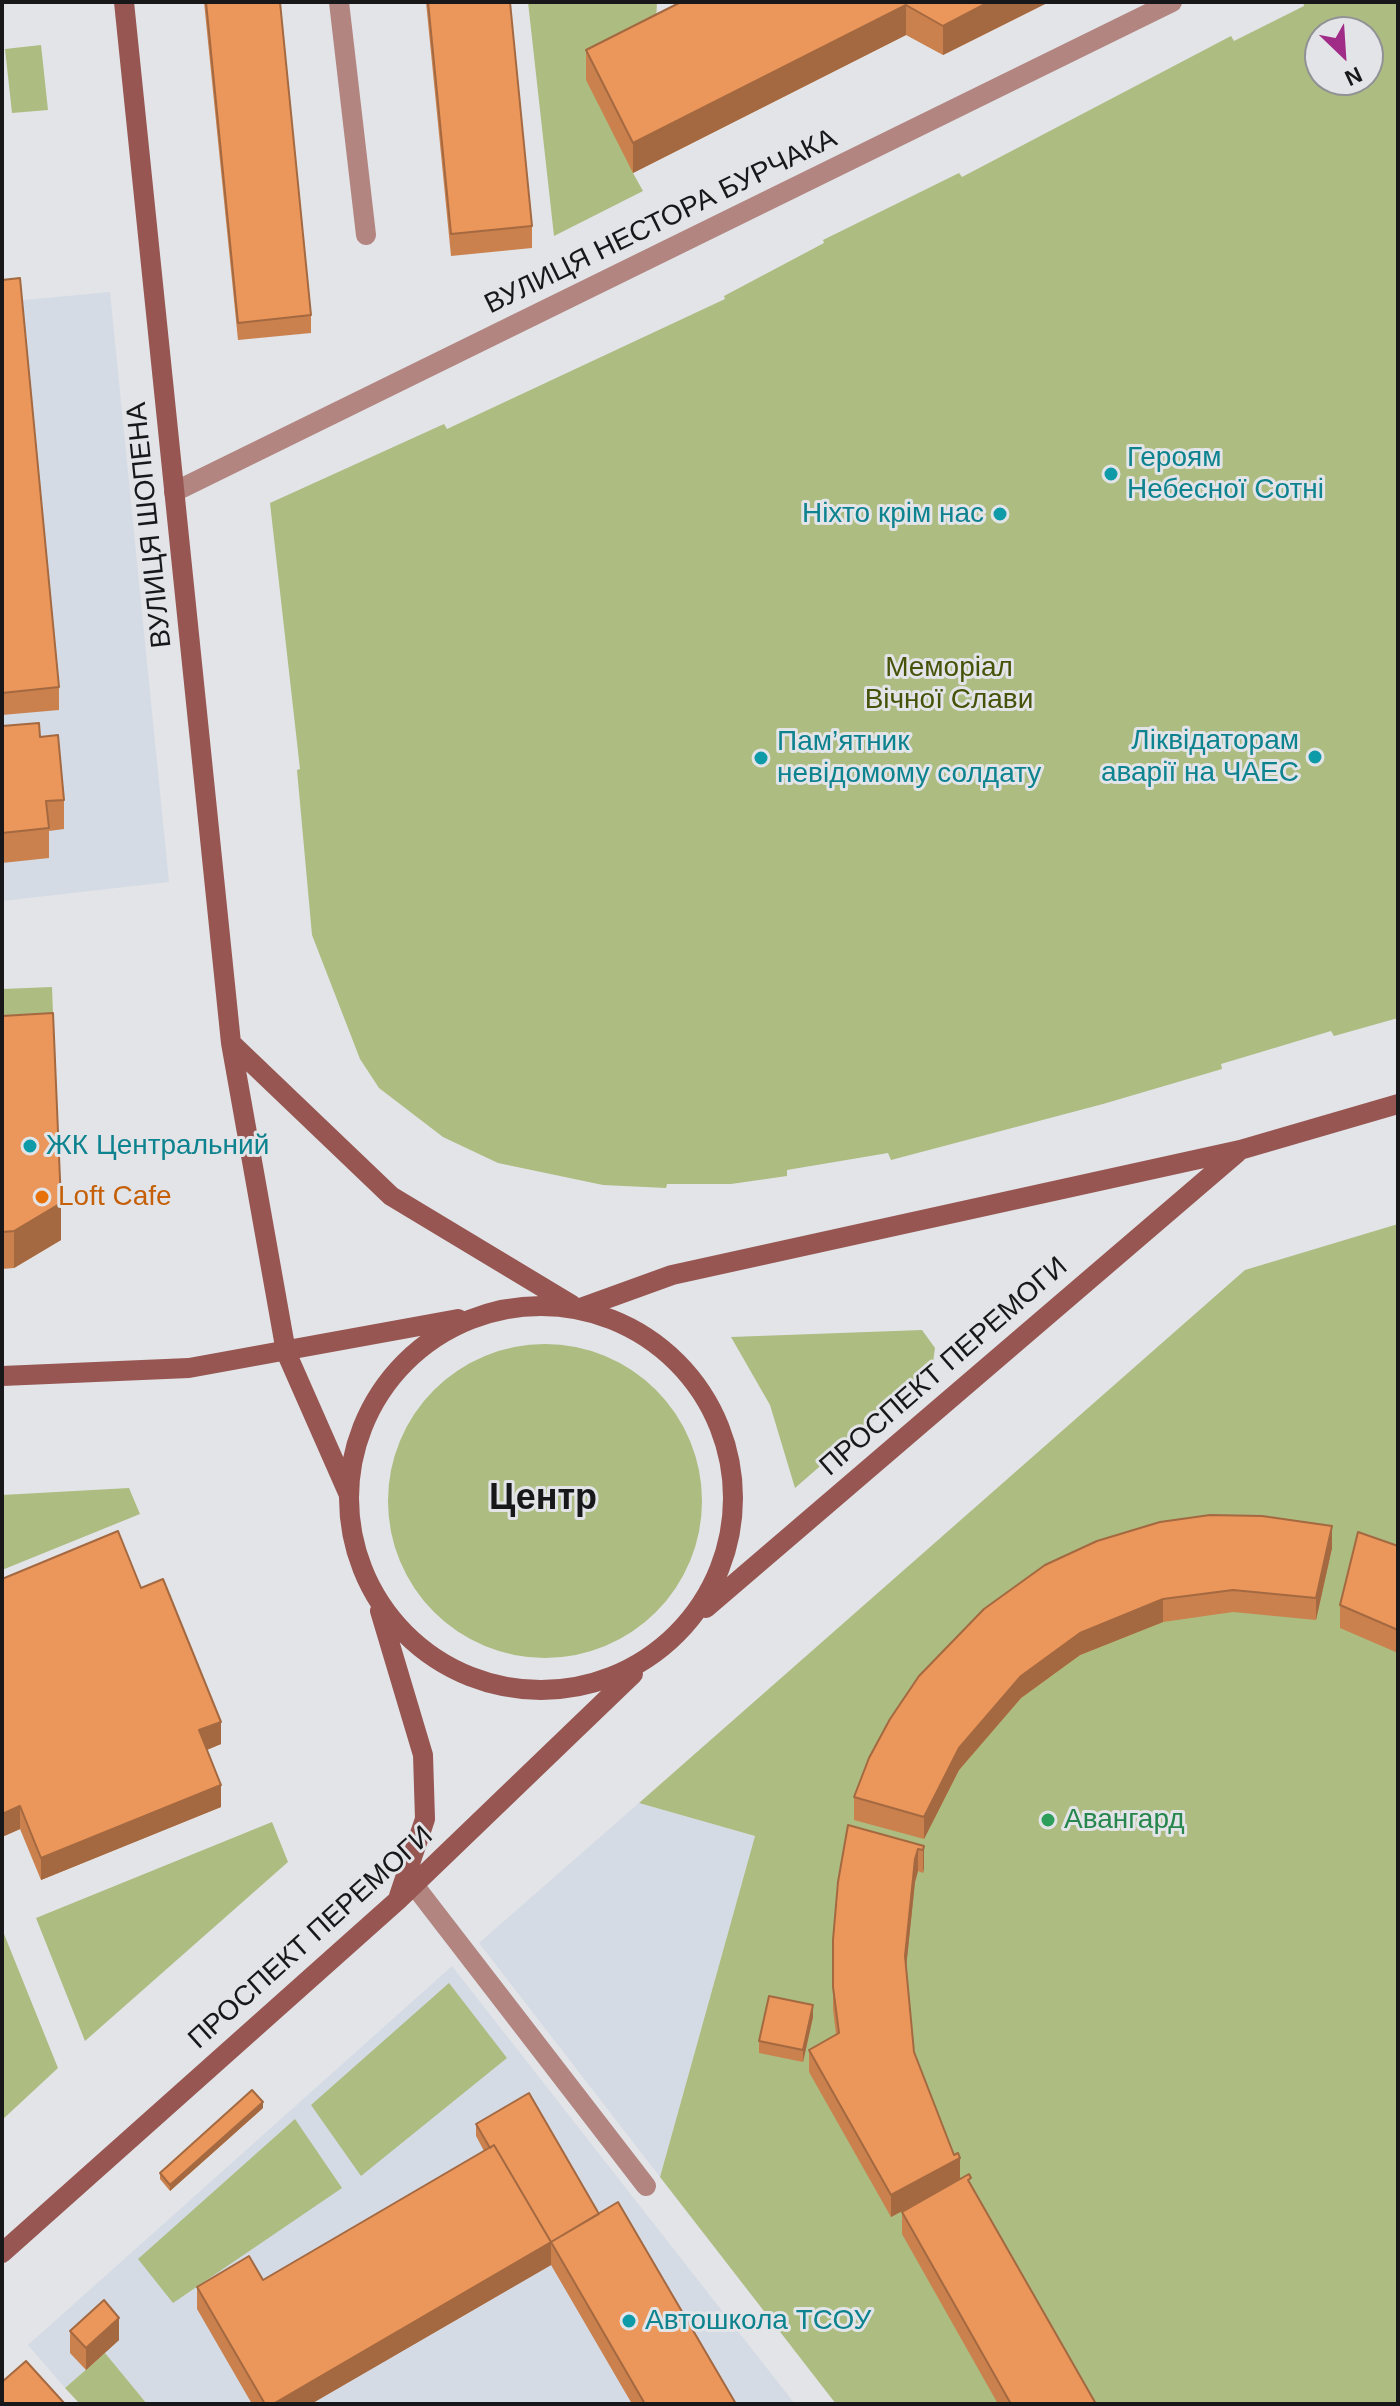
<!DOCTYPE html>
<html>
<head>
<meta charset="utf-8">
<style>
	body { margin:0 }
	#map { position:relative; width:1400px; height:2406px; overflow:hidden; background:#e2e4e7; font-family:Arial,sans-serif }
	canvas { display:block }
	.frame { position:absolute; inset:0; border:4px solid #18181a; pointer-events:none }
	.north { position:absolute; left:1304px; top:16px; width:80px; height:80px; box-sizing:border-box; background:#e2e4e7; border:2px solid #919295; border-radius:50%; rotate:155deg; font-size:22px; font-weight:700; line-height:32px; text-align:center; color:#18181a }
	.north::after { content:''; display:block; margin:auto; width:28px; height:36px; background:#a02c87; clip-path:polygon(50% 0,100% 100%,50% 72%,0 100%) }
</style>
</head>
<body>
<div id="map">
<canvas width="1400" height="2406"></canvas>
<div class="frame"></div>
<div class="north">N</div>
</div>
<script>
const context = document.querySelector('canvas').getContext('2d');
context.lineJoin = 'round';
function fillPath(path, color) {
  context.fillStyle = color;
  context.fill(path, 'evenodd');
}
function trace(path, color, width, dash) {
  context.strokeStyle = color;
  context.lineWidth = width;
  context.lineCap = dash ? 'butt' : 'round';
  context.setLineDash(dash || []);
  context.stroke(path);
}
function label(font, color, halo, rows, align = 'center') {
  context.font = font + ' Arial,sans-serif';
  context.lineWidth = 6;
  context.setLineDash([]);
  context.textBaseline = 'middle';
  context.strokeStyle = halo;
  context.fillStyle = color;
  for (const [text, x, y, turn = 0] of rows) {
    context.save();
    context.translate(x, y);
    context.rotate((+turn || 0) * Math.PI / 180);
    context.textAlign = isNaN(turn) ? turn : align;
    if (halo) context.strokeText(text, 0, 0);
    context.fillText(text, 0, 0);
    context.restore();
  }
}
const built = new Path2D(`
	M110,292l59,590 -167,19v-599z
	M639,1803l116,33 -95,341 -181,-234z
	M452,1966l343,438h-648l-42,-50 -40,34 -37,-43z`);
const green = new Path2D(`
	M528,2h129l-2,43 -22,128 10,18 -89,45z
	M1303,2h95v1016l-64,18 -3,-5 -110,33 1,5 -119,35 -212,56 -3,-7 -101,17v6l-56,8h-64l-1,4 -63,-3 -105,-22 -55,-26 -64,-49 -19,-29 -48,-124 -15,-165 3,-1 -30,-266 174,-79 3,5 278,-130 -1,-3 100,-53 -1,-3 136,-67 3,4 269,-141 3,5 70,-35zM1320,32h48v48h-48z
	M41,45l7,65 -36,3 -7,-64z
	M52,987l2,53 -52,2v-53z
	M1398,1224v1180h-562l-176,-227 95,-341 -116,-33 606,-533z
	M922,1330l13,18 -3,21 -137,119 -25,-83 -39,-68z
	M388 1501a157 157 0 1 1 314 0a157 157 0 1 1-314 0Z
	M129,1488l11,26 -138,56v-75z
	M272,1822l16,40 -203,179 -49,-123z
	M2,1929l56,139 -56,52z
	M449,1983l58,75 -146,118 -50,-71z
	M295,2119l47,69 -169,115 -35,-44z
	M105,2353l42,51h-67l-15,-16z`);
const lane = new Path2D(`
	M339,2l27,233
	M414,1885l232,301`);
const street = new Path2D(`
	M174,492l998,-490`);
const secondary = new Path2D(`
	M124,2l107,1041 55,309 63,143
	M231,1043l160,153 181,109
	M349 1498a192 192 0 1 1 384 0a192 192 0 1 1-384 0Z
	M578,1309l94,-34 568,-125 158,-46
	M2,1376l187,-8 269,-49
	M706,1608l531,-455
	M380,1611l43,144 2,64 -26,77
	M2,2253l396,-353 235,-226`);
const wall = new Path2D(`
	M204,2h76l31,313v18l-73,7z
	M426,2h84l22,224v22l-81,8z
	M681,2h368l-106,53 -37,-20 -273,138 -47,-93v-30z
	M2,280l57,407v23l-57,5z
	M2,726l38,11 24,63v29l-15,2v27l-47,5z
	M2,1016l59,224 -47,28 -12,1z
	M1398,1546v107l-58,-25v-23z
	M1332,1548l-16,72 -83,-8 -70,10 -83,33 -59,43 -62,72 -35,69 -70,-19v-23l130,-188z
	M2,1579l139,9 80,156 -14,6 14,57 -180,73 -21,-51 -18,8z
	M924,1846v22l-1,5 -5,-2 -3,11 -9,85 8,85 46,127 11,7 125,218h-98l-96,-170v-22l23,-13 -34,18 -82,-145v-22l27,-16 -3,-24v-70l5,-58z
	M813,2017l-10,45 -44,-9v-12z
	M263,2108l-93,83 -10,-12v-6z
	M476,2124l123,90 137,190h-104l-81,-139 -240,139h-59l-55,-95v-22l66,-7 221,-129 -8,-15z
	M70,2331l49,9 -33,30 -16,-17z`);
const shadedWall = new Path2D(`
	M989,2h60l-106,53v-29z
	M906,5v30l-273,138v-30z
	M61,1203v37l-47,28v-37z
	M1332,1526v22l-16,72v-22z
	M1163,1599v23l-83,33 -59,43 -62,72 -35,69v-22l35,-69 62,-72 59,-43z
	M221,1722v22l-22,9v-23z
	M221,1785v22l-180,73v-22z
	M20,1806v23l-18,8v-23z
	M924,1846v22l-1,5v-23z
	M918,1849v22l-3,11 -10,96v-22l10,-97z
	M813,2005v12l-10,45v-12z
	M263,2102v6l-93,83v-6z
	M960,2158v22l-69,37v-22z
	M551,2242v23l-240,139h-38z
	M119,2318v22l-33,30v-22z`);
const building = new Path2D(`
	M206,2h74l31,313 -73,8z
	M428,2h82l22,224 -81,8z
	M681,2h308l-46,24 -37,-21 -273,138 -47,-93z
	M20,278l39,409 -57,6v-413z
	M39,723l1,14 18,-2 6,65 -18,1 3,27 -47,5v-107z
	M53,1013l8,190 -47,28 -12,1v-216z
	M1210,1515l52,1 70,10 -16,72 -83,-8 -70,9 -83,34 -59,43 -62,72 -35,69 -70,-20 15,-39 21,-39 29,-43 65,-67 61,-44 52,-24 63,-19z
	M118,1531l23,57 22,-9 58,143 -22,8 22,55 -180,73 -21,-52 -18,8v-235z
	M1358,1532l40,14v84l-58,-25z
	M848,1825l76,21 -1,4 -5,-1 -3,10 -10,97 9,96 40,103 4,-2 2,5 -69,37 -82,-145 30,-17 -6,-46v-47l5,-58z
	M769,1996l44,9 -10,45 -44,-9z
	M252,2090l11,12 -93,83 -10,-12z
	M529,2093l70,121 -48,28 -57,-97 -4,3 -14,-24z
	M494,2145l57,97 67,-40 118,202h-91l-94,-162 -278,162h-8l-68,-117 52,-31 14,24z
	M969,2174l2,4 -3,2 128,224h-85l-109,-192z
	M104,2300l15,18 -33,30 -16,-17z
	M26,2361l39,43h-63v-22z`);
const markers = [
	[1111,474,8,"#0f9aa8"],
	[1000,514,8,"#0f9aa8"],
	[1315,757,8,"#0f9aa8"],
	[761,758,8,"#0f9aa8"],
	[30,1146,8,"#0f9aa8"],
	[42,1197,8,"#e8710a"],
	[1048,1820,8,"#2e9e5b"],
	[629,2321,8,"#0f9aa8"]
];
const streetNames = [
	["ВУЛИЦЯ НЕСТОРА БУРЧАКА",661,222,-26],
	["ВУЛИЦЯ ШОПЕНА",150,525,-96],
	["ПРОСПЕКТ ПЕРЕМОГИ",944,1367,-41],
	["ПРОСПЕКТ ПЕРЕМОГИ",311,1938,-42]
];
const cultureNames = [
	["Героям",1127,458],
	["Небесної Сотні",1127,490],
	["Ніхто крім нас",984,514,"right"],
	["Ліквідаторам",1299,741,"right"],
	["аварії на ЧАЕС",1299,773,"right"],
	["Пам’ятник",777,742],
	["невідомому солдату",777,774],
	["ЖК Центральний",46,1146],
	["Автошкола ТСОУ",645,2321]
];
const parkNames = [
	["Меморіал",949,668],
	["Вічної Слави",949,700]
];
const foodNames = [
	["Loft Cafe",58,1197]
];
const leisureNames = [
	["Авангард",1064,1820]
];
const districtNames = [
	["Центр",543,1499]
];
fillPath(built, '#d5dbe5');
fillPath(green, '#adbc81');
trace(lane, '#b28581', 20);
trace(street, '#b28581', 20);
trace(secondary, '#975652', 20);
fillPath(wall, '#ca814e');
fillPath(shadedWall, '#a46940');
fillPath(building, '#eb965b');
trace(building, '#a46940', 2);
for (const [x, y, r, color] of markers) {
  const dot = new Path2D();
  dot.arc(x, y, r, 0, 2 * Math.PI);
  context.fillStyle = color;
  context.fill(dot);
  trace(dot, '#e2e4e7', 3);
}
label('28px', '#18181a', '#e2e4e7', streetNames);
label('28px', '#0d838f', '#e2e4e7', cultureNames, 'left');
label('28px', '#455208', '#e2e4e7', parkNames);
label('28px', '#c56008', '#e2e4e7', foodNames, 'left');
label('28px', '#27864d', '#e2e4e7', leisureNames, 'left');
label('bold 36px', '#18181a', '#e2e4e7', districtNames);
</script>
</body>
</html>
